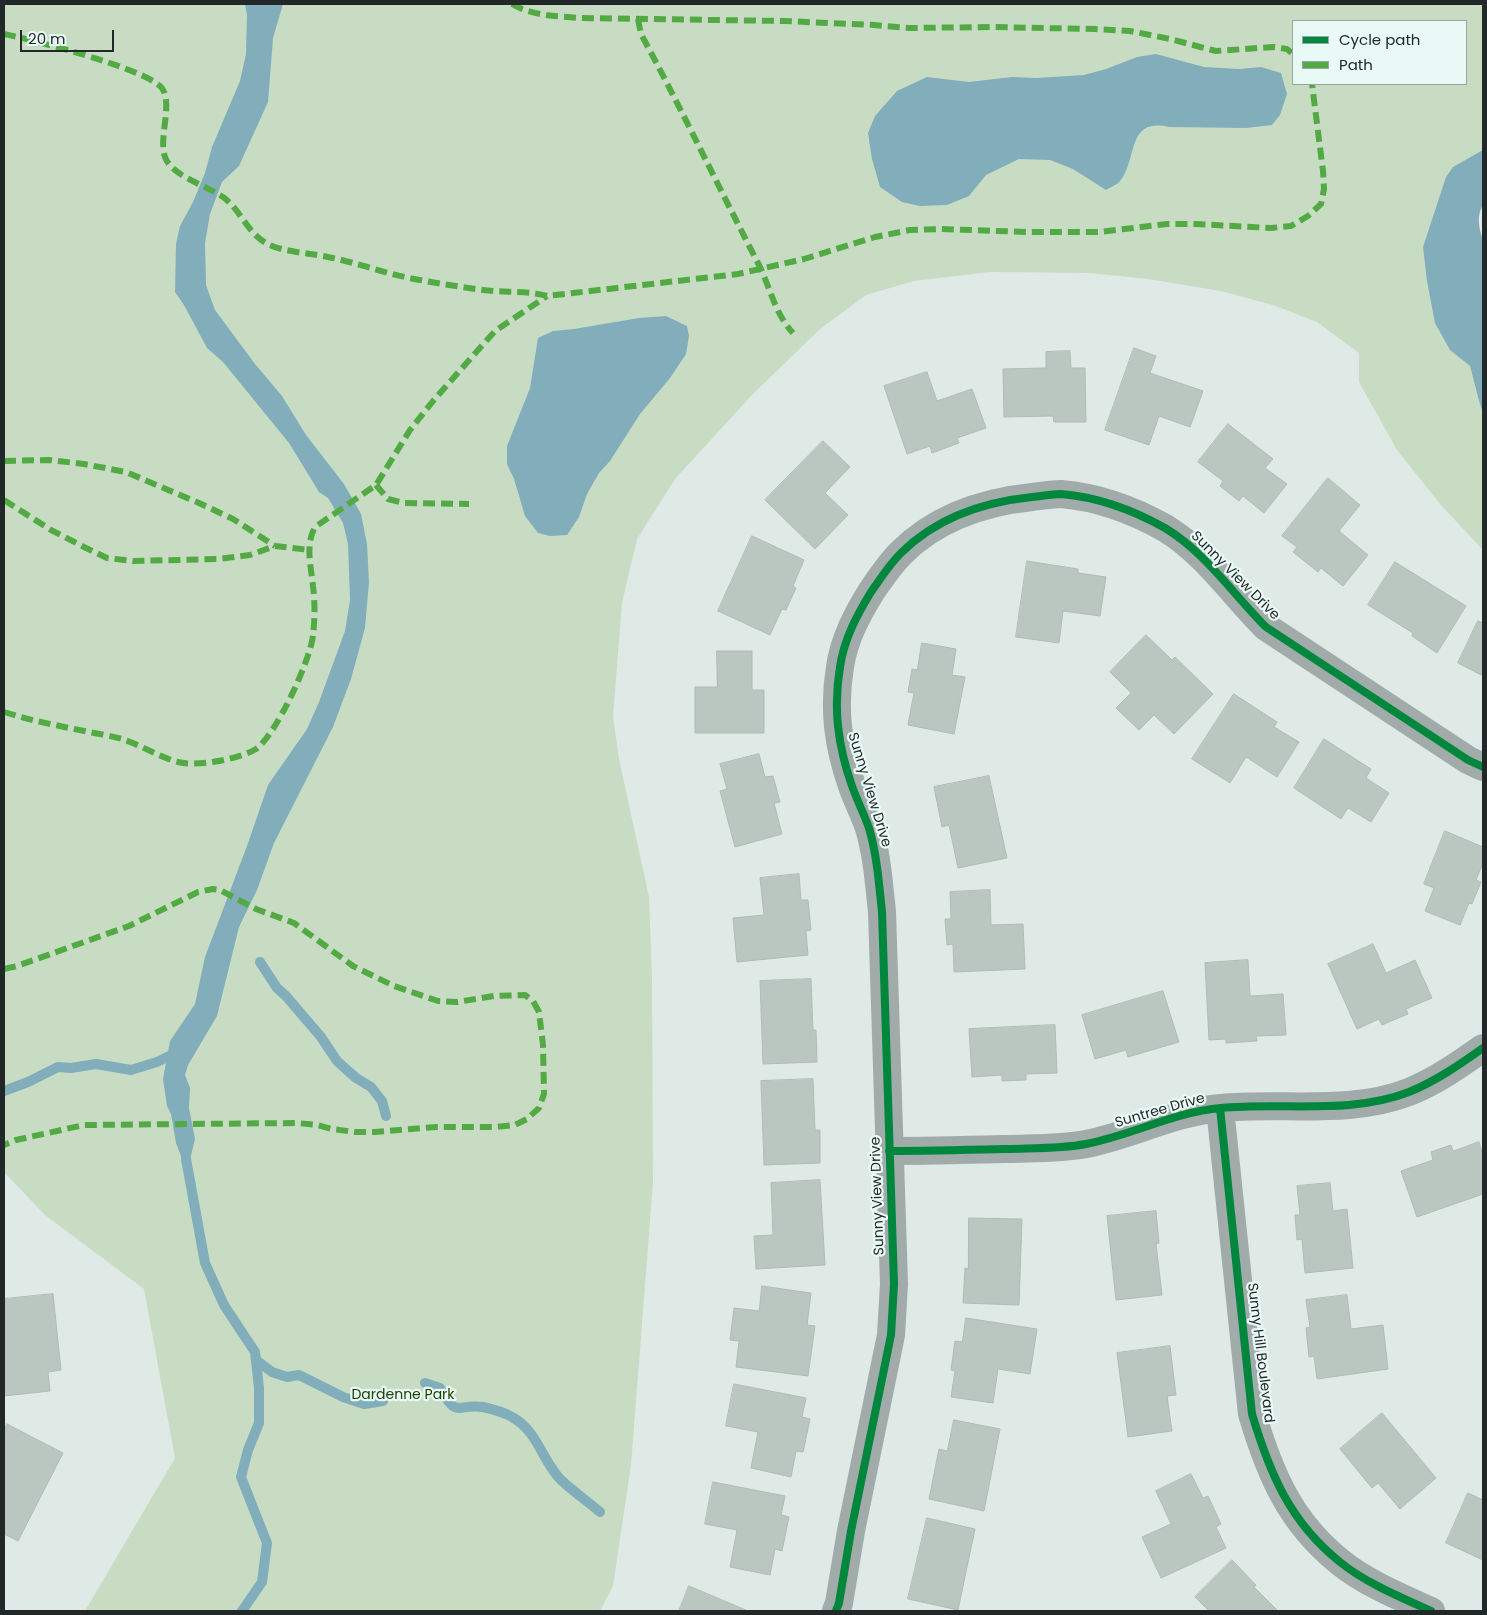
<!DOCTYPE html>
<html>
<head>
<meta charset="utf-8">
<style>
	body { margin:0 }
	#map { position:relative; width:1487px; height:1615px; overflow:hidden; background:#dfe9e6; font-family:Poppins,sans-serif }
	canvas { display:block }
	.frame { position:absolute; inset:0; border:5px solid #222827; pointer-events:none }
	.legend { position:absolute; left:1292px; top:20px; width:175px; height:65px; box-sizing:border-box; background:#e9faf6; border:1px solid #99a6a3; margin:0; padding:6px 9px; list-style:none; font-size:15px; color:#222827 }
	.legend li { display:flex; align-items:center; gap:10px; height:25px }
	.legend b { width:25px; border:1px solid #99a6a3 }
	.scale { position:absolute; left:20px; top:30px; width:94px; height:22px; box-sizing:border-box; border:2px solid #222827; border-top:0; padding-left:6px; font-size:15px; line-height:18px; white-space:nowrap; color:#222827; -webkit-text-stroke:4px #e9faf6; paint-order:stroke }
</style>
</head>
<body>
<div id="map">
<canvas width="1487" height="1615"></canvas>
<div class="frame"></div>
<ul class="legend">
<li><b style="height:6px;background:#00873e"></b>Cycle path</li>
<li><b style="height:6px;background:#53aa44"></b>Path</li>
</ul>
<div class="scale">20 m</div>
</div>
<script>
const context = document.querySelector('canvas').getContext('2d');
context.lineJoin = 'round';
function fillPath(path, color) {
  context.fillStyle = color;
  context.fill(path, 'evenodd');
}
function trace(path, color, width, dash) {
  context.strokeStyle = color;
  context.lineWidth = width;
  context.lineCap = dash ? 'butt' : 'round';
  context.setLineDash(dash || []);
  context.stroke(path);
}
function label(font, color, halo, rows, align = 'center') {
  context.font = font + ' Poppins,sans-serif';
  context.lineWidth = 4.5;
  context.setLineDash([]);
  context.textBaseline = 'middle';
  context.strokeStyle = halo;
  context.fillStyle = color;
  for (const [text, x, y, turn = 0] of rows) {
    context.save();
    context.translate(x, y);
    context.rotate((+turn || 0) * Math.PI / 180);
    context.textAlign = isNaN(turn) ? turn : align;
    if (halo) context.strokeText(text, 0, 0);
    context.fillText(text, 0, 0);
    context.restore();
  }
}
const green = new Path2D(`
	M4,4h1479v170l-12,6 -1,186 9,35 4,12v137l-42,-45 -44,-55 -38,-68v-29l-42,-31 -44,-17 -52,-14 -73,-12 -59,-6 -99,-1 -76,9 -48,14 -46,34 -69,67 -76,83 -38,60 -15,64 -9,113 6,43 30,138 3,80 1,205 -22,283 -18,121 -13,25h-515l90,-153 -31,-169 -99,-74 -41,-43zM1293,21h173v63h-173z`);
const water = new Path2D(`
	M245,4h38l-10,34 -5,64 -29,64 -17,16 -12,32 -5,29 1,42 9,25 40,54 27,32 24,39 38,49 17,30 6,30 2,38 -4,46 -14,51 -18,48 -59,116 -17,47 -18,37 -22,89 -29,49 -3,10 5,13 -1,20 6,31 -8,33 -11,-29 -5,-29 -4,-8 -4,-27 7,-38 25,-37 10,-47 42,-111 21,-61 39,-56 12,-27 26,-71 5,-31 -2,-56 -5,-21 -15,-25 -9,-6 -30,-49 -66,-81 -16,-14 -23,-43 -9,-13 1,-48 4,-18 13,-24 12,-29 7,-26 28,-66 6,-27 1,-39z
	M1156,54l48,13 35,2 22,-2 20,6 6,21 -7,21 -8,10 -26,3 -77,-1c-43,-10 -31,32 -49,54 -3,4 -10,6 -14,9l-33,-21 -23,-9 -31,-1 -33,16 -17,21 -22,9 -27,1 -18,-4 -22,-15 -8,-28 -4,-26 7,-17 22,-25 30,-14 42,5 43,-5 24,1 48,-3 22,-6 31,-12z
	M1483,150v55c-7,11 -4,24 0,35v173l-4,-12 -9,-35 -20,-16 -15,-27 -8,-42 -4,-34 23,-70 7,-10z
	M666,316l21,10 2,10 -3,18 -16,24 -30,36 -30,47 -11,12 -12,21 -8,23 -12,18 -17,1 -12,-3 -13,-17 -11,-37 -7,-15v-18l23,-58 8,-50 15,-7 21,-2 65,-11z`);
const stream = new Path2D(`
	M260,962l17,26 9,8 35,41 16,24 19,17 15,9 11,14 4,15
	M4,1091l24,-9 30,-15 13,1 25,-4 35,6 26,-8 23,-11
	M186,1159l19,104 19,42 31,47 4,36v35l-11,27 -7,27 26,66 -5,39 -20,29
	M256,1360l16,12 15,5 12,-2 44,22 21,7 19,-3
	M425,1383l15,5c18,32 17,15 43,19 9,2 22,6 29,10 26,14 30,44 49,63 12,11 26,21 39,32`);
const building = new Path2D(`
	M1134,348l22,8 -6,17 53,18 -13,36 -31,-11 -10,29 -44,-15z
	M1070,351l1,17h14l1,54h-32l-1,-6 -49,1 -1,-48 43,-1v-16z
	M927,372l10,29 35,-12 14,39 -29,10 2,5 -27,10 -2,-7 -23,8 -23,-68z
	M1228,424l45,35 -8,9 22,16 -23,29 -21,-17 -4,5 -19,-15 3,-5 -25,-19z
	M823,441l27,26 -25,26 23,22 -33,34 -50,-49z
	M1328,478l32,27 -21,26 29,24 -25,31 -22,-18 -3,4 -25,-20 4,-5 -15,-11z
	M752,536l52,24 -11,26 3,2 -10,22 -4,-1 -12,26 -52,-24z
	M1027,561l51,8v4l28,4 -6,39 -37,-5 -4,32 -43,-6z
	M1395,562l71,44 -29,47 -25,-17 1,-3 -45,-28z
	M1478,621l5,2v53l-25,-13z
	M1146,635l26,25 3,-3 38,37 -39,40 -20,-19 -15,15 -23,-22 15,-15 -21,-21z
	M922,643l34,6 -4,26 13,2 -11,57 -46,-9 6,-32 -6,-1 4,-23 5,1z
	M717,651h35v39h12v43h-69v-46h22z
	M1234,694l43,28 -3,5 25,15 -22,35 -31,-20 -16,26 -38,-24z
	M1324,739l47,30 -5,9 23,15 -18,29 -23,-14 -7,11 -47,-31z
	M759,754l6,23 8,-1 7,26 -6,1 8,31 -47,13 -15,-56 7,-2 -7,-25z
	M989,776l18,82 -49,10 -9,-43 -7,2 -8,-40z
	M1445,831l38,16v16l-7,17 5,2 -9,22 -3,-1 -9,22 -35,-14 9,-23 -10,-4z
	M799,874l2,26h7l3,30 -5,1 2,24 -71,7 -4,-44 31,-3 -4,-37z
	M990,890l1,35 32,-1 2,45 -71,3 -1,-28 -6,1 -2,-26h6l-1,-27z
	M1373,944l13,29 29,-13 17,38 -26,11 2,5 -26,11 -3,-6 -22,10 -29,-65z
	M1248,960l2,36 33,-2 3,41 -30,1 1,5 -31,2v-4l-17,1 -4,-77z
	M811,979l2,51h3l1,32 -54,2 -3,-83z
	M1163,991l16,51 -51,15 -2,-7 -31,9 -13,-44z
	M1055,1025l2,48 -31,1v6l-24,1v-6l-30,2 -3,-48z
	M813,1079l2,51h5v33l-56,2 -3,-84z
	M1479,1142l4,13v39l-66,23 -16,-46 32,-11 -2,-8 20,-7 2,6z
	M820,1180l5,85 -69,4 -2,-33 19,-1 -2,-52z
	M1330,1183l3,28 14,-2 6,59 -48,5 -3,-34 -5,1 -2,-25h5l-3,-29z
	M1156,1211l3,32 -3,1 6,51 -46,5 -9,-84z
	M969,1218l53,1 -3,86 -56,-2 2,-35 3,1z
	M762,1286l49,7 -4,32 8,1 -7,50 -72,-9 3,-26 -9,-1 4,-32 25,3z
	M53,1294l8,76 -13,2 2,19 -46,5v-97z
	M1347,1295l4,34 32,-4 5,44 -71,10 -3,-23 -5,1 -3,-29 4,-1 -4,-27z
	M966,1318l71,11 -7,45 -32,-5 -5,34 -42,-6 4,-26 -4,-1 4,-29 7,1z
	M1170,1346l6,49 -9,1 5,35 -44,6 -11,-84z
	M734,1384l72,14 -4,19 8,2 -7,33 -7,-1 -5,26 -40,-9 7,-36 -32,-6z
	M1382,1413l54,65 -36,31 -22,-26 -6,5 -32,-39z
	M954,1420l46,9 -16,82 -55,-12 10,-50 8,2z
	M7,1424l56,29 -45,88 -14,-7v-103z
	M1191,1474l12,24 5,-2 13,28 -5,3 10,21 -65,30 -19,-41 29,-13 -15,-33z
	M713,1482l72,14 -4,19 8,2 -7,34 -7,-2 -5,26 -40,-8 7,-37 -32,-6z
	M1468,1493l15,7v60l-37,-17z
	M927,1518l48,11 -17,81 -50,-11z
	M1232,1560l24,25 -2,2 24,24h-69l-14,-14z
	M689,1586l59,25h-69z`);
const street = new Path2D(`
	M1220,1108l32,306c18,60 38,108 88,148 24,20 62,36 91,49
	M889,1151c39,0 78,-1 118,-2 25,-1 53,0 79,-5 46,-9 88,-32 135,-36 62,-6 129,7 188,-16 27,-11 50,-27 74,-44
	M836,1611l3,-8 12,-72 40,-196 3,-51 -12,-372c-3,-28 -5,-57 -13,-84 -5,-14 -12,-28 -17,-42 -14,-40 -19,-77 -12,-119 4,-28 17,-52 31,-75 9,-13 18,-27 30,-39 35,-35 83,-51 131,-56 10,-1 20,-3 29,-3 36,3 72,16 104,34 40,24 68,66 101,99l202,133 15,7`);
const quiet = new Path2D(`
	M512,4c20,12 45,12 68,14l204,3 90,4 35,3 82,-1 104,2 35,2 40,8 46,12 57,-4 14,2 6,5
	M638,19l3,15c41,76 78,154 118,231 11,22 16,49 34,68
	M4,34c29,6 139,34 157,53 13,14 -3,51 4,70 6,18 39,28 55,38 20,12 25,36 46,48 15,9 44,10 62,14 31,6 61,18 92,23 21,4 42,7 63,10 22,3 43,0 64,6l191,-22 66,-15 71,-22 35,-7 31,-1 87,3h71l68,-8h29l75,4 20,-2 17,-10 13,-12 3,-15 -1,-18 -11,-87
	M4,461l45,-1 35,4 42,8 73,31 34,16 42,27
	M376,485l12,14 16,4 65,1
	M4,500l47,30 35,18 21,10 26,3 86,-2 31,-4 25,-9 35,4
	M4,712c28,9 56,14 85,20 11,2 23,4 33,7 19,6 37,18 56,23 18,5 62,-3 78,-13 20,-14 55,-90 57,-114 2,-16 2,-33 0,-49 -2,-20 -8,-41 2,-59l61,-42 34,-55 23,-29 62,-70 52,-35
	M4,969l13,-3 112,-40 69,-34 15,-3 7,1 36,19 38,14 59,43 41,20 44,15 19,1 37,-6 31,-1 8,6 6,11 4,33 1,49 -5,14 -12,11 -12,6 -19,2h-60l-61,5h-20l-23,-3 -15,-4 -20,-2 -213,2 -68,15 -12,5`);
const cycleway = new Path2D(`
	M1220,1108l32,306c18,60 38,108 88,148 24,20 62,36 91,49
	M889,1151c39,0 78,-1 118,-2 25,-1 53,0 79,-5 46,-9 88,-32 135,-36 62,-6 129,7 188,-16 27,-11 50,-27 74,-44
	M836,1611l3,-8 12,-72 40,-196 3,-51 -12,-372c-3,-28 -5,-57 -13,-84 -5,-14 -12,-28 -17,-42 -14,-40 -19,-77 -12,-119 4,-28 17,-52 31,-75 9,-13 18,-27 30,-39 35,-35 83,-51 131,-56 10,-1 20,-3 29,-3 36,3 72,16 104,34 40,24 68,66 101,99l202,133 15,7`);
const streetNames = [
	["Sunny View Drive",1235,576,45],
	["Sunny View Drive",869,790,73],
	["Suntree Drive",1160,1111,-16],
	["Sunny View Drive",878,1196,-92],
	["Sunny Hill Boulevard",1260,1353,83]
];
const parkNames = [
	["Dardenne Park",403,1395]
];
fillPath(green, '#c7dcc3');
fillPath(water, '#82aebc');
trace(stream, '#82aebc', 10);
fillPath(building, '#bac7c1');
trace(building, '#b2bab7', 1);
trace(street, '#a1abaa', 28);
trace(quiet, '#53aa44', 6, [12, 6]);
trace(cycleway, '#00873e', 8);
label('14px', '#222827', '#e9faf6', streetNames);
label('14px', '#1c4100', '#e9faf6', parkNames);
</script>
</body>
</html>
